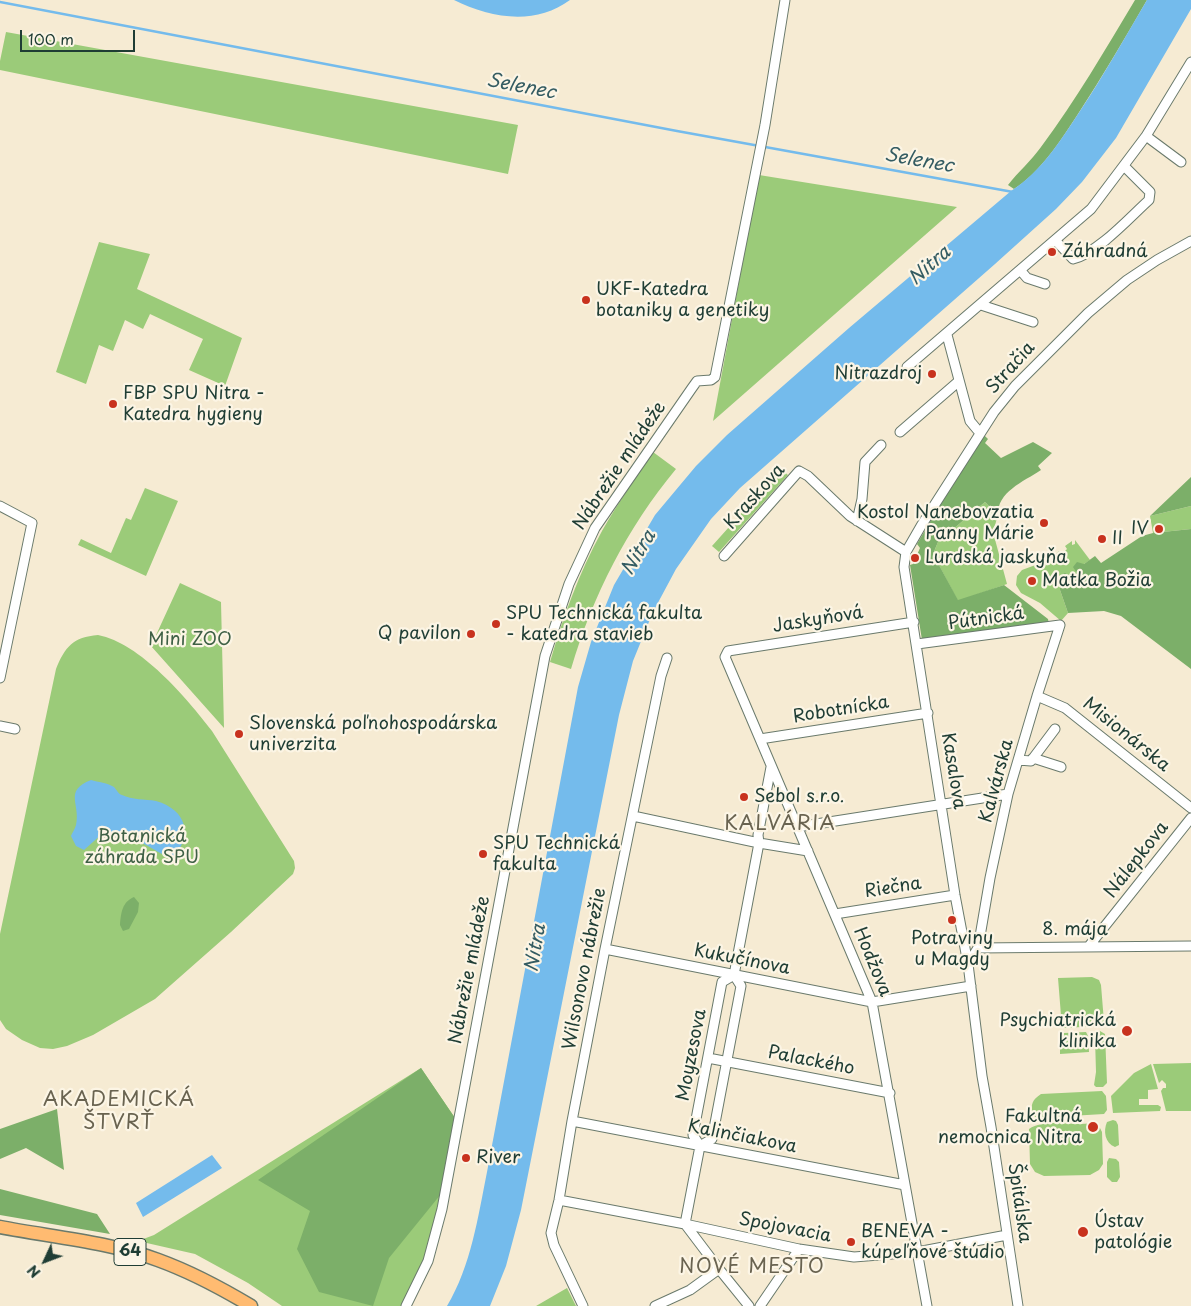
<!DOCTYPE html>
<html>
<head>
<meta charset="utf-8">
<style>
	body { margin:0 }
	#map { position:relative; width:1191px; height:1306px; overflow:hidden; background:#f6ebd3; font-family:"Playpen Sans",sans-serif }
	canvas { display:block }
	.north { position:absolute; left:20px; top:1236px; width:50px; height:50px; -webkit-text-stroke:4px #fcf5e5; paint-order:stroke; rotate:227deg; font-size:14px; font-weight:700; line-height:20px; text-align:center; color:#1f3d34 }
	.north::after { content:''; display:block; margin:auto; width:18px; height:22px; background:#1f3d34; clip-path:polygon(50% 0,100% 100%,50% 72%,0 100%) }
	.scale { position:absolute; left:20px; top:30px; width:115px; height:22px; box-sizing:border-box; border:2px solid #1f3d34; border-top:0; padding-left:6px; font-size:15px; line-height:18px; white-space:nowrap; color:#1f3d34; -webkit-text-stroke:4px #fcf5e5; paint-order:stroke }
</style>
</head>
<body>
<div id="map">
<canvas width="1191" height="1306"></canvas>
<div class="north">N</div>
<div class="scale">100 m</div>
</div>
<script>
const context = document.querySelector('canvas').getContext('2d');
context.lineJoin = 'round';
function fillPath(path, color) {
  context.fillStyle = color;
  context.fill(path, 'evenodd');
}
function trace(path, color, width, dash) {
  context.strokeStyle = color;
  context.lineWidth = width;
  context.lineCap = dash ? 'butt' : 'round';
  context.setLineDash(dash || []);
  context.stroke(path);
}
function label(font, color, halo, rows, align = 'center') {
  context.font = font + ' "Playpen Sans",sans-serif';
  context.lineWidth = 4.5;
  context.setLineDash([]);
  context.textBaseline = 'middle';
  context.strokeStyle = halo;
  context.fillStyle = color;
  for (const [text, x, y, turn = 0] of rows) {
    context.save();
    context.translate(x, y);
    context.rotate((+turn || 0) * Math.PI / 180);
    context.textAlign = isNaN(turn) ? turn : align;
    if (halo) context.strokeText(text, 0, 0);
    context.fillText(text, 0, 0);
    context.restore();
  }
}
const green = new Path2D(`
	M6,32l512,93 -10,49 -508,-104v-9z
	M759,175l198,32 -244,214z
	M99,242l51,12 -13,35 105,49 -17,48 -36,-16 14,-31 -53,-25 -7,15 -18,-9 -12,31 -14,-6 -13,39 -30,-12z
	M653,452l23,17c-49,59 -83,126 -105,200l-21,-7c13,-45 29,-89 52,-131 15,-27 34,-53 51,-79z
	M781,469l7,6 -69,77 -7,-6z
	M145,488l33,13 -32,75 -68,-31 3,-6 30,14 15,-35 5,2z
	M985,502l13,13 -5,17 14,52 -49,17 -25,-47 5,-12z
	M1191,506v23l-38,4 -3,-17z
	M1075,540l15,20 -6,4 -5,11 -19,15 8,23 -7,8 -21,-18 -19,-10 -5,-8 1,-9 5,-6 27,-10 10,-9 3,3 5,-5 -2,-3 7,-5v4l3,-1z
	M180,583l41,19 3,126 -73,-82z
	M98,635c42,8 89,63 114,96l82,130 1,7 -2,6 -62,58 -76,67 -62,36 -26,11 -14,3 -13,-1 -18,-8 -16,-11 -6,-9v-86l56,-265c9,-22 17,-32 42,-34z
	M1092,977l7,3 2,5 3,37 -1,4 -41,2 -4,-50z
	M1100,1031l5,3 2,49 -4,4h-7l-2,-2 2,-13 -1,-34 2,-5z
	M1086,1032l2,4 1,16 -29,2v-16l4,-5z
	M1191,1063v48h-25l-5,-20 2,-3h3v-4l-4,-4 -3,3 -6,-19z
	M1151,1064l7,25 -10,1v9h-9v6h19l3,2 -1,4 -47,2 -2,-17 23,-23z
	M421,1068l34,50c-9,49 -15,100 -33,146 -5,15 -13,28 -20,42h-120l-34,-23 -53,-29 -57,-13 16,-6z
	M1102,1091l4,5 1,14 -3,4 -68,4 -4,-4c-1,-10 0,-14 9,-20z
	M1113,1120l3,1 2,4 1,20 -4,2c-10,-4 -12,-16 -8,-25z
	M1097,1122l5,10 1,32 -4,6 -9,5 -46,1 -9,-4 -5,-8 -1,-35c18,-12 48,-1 68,-7z
	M1109,1158l7,1 3,3 1,15 -3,5h-5l-5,-5v-15z
	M567,1288l9,18h-40z`);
const forest = new Path2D(`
	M1135,0h12c-22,38 -45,77 -69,114 -17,26 -38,59 -64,75l-6,-4c10,-13 23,-24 33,-38 35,-47 64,-97 94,-147z
	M982,433l6,6 -3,4 16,15 32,-16 19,11 -14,13 3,4c-18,12 -44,22 -43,45l-13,-13 -47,40 -5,12 25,46 46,-15 44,34 1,5 -127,16 -12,-75 3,-1 7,-16 -3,-4z
	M1191,477v29l-41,10z
	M1191,529v140l-70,-53 -17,-5 -36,2 -8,-23v-14l5,-3 8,6 5,-4 -5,-8 4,-5 7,2 11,-8 6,7 41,-27 11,-3z
	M134,897l5,6 -1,9 -9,17 -6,2 -3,-6c1,-12 2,-23 14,-28z
	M421,1068l34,50 -14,76 -52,64 -16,48 -54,-14 -22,-43 13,-38 -52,-31z
	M57,1109l7,61 -38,-22 -26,11v-30z
	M0,1189l97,25 13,20 -110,-19z`);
const water = new Path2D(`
	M454,0h116c-35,26 -80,18 -116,0z
	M1147,0h44v9l-75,129 -34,44 -26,27 -61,55 -255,224 -29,31 -35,50 -23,43 -20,49 -14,54 -98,495 -15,56 -16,40h-43c24,-40 31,-89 40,-134l91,-485 13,-45 23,-57 41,-70 41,-49 31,-31 122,-107 162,-137c30,-19 50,-51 69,-80 24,-36 45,-74 67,-111z
	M91,780c7,2 17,3 23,7 3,3 4,7 8,8 10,5 23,4 34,6 31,9 37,34 17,57 -13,-3 -18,-9 -29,-14 -9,-4 -10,-2 -17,-10l-6,4 -18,-5 -19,17 -8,-4 -5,-10c1,-3 4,-7 5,-11 5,-21 -13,-34 15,-45z
	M212,1155l10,13 -79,49 -7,-14z`);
const stream = new Path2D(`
	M0,2l677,129 336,61`);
const street = new Path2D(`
	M1146,136l35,26
	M1056,241l17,18c26,-7 56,-41 76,-59l1,-8 -26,-26
	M1021,271l6,7 18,6
	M981,305l52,17
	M947,335l23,86 10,12
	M907,367l184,-158 55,-73 45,-74
	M900,432l59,-51
	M0,506l32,17 -32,155
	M857,521l5,-22 3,-37 16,-17
	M724,556l75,-85 9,5 42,40 56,36
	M914,622l-186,29 -3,6 147,345 55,304
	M917,644l143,-19 -23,71 -29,98 -18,84 -12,70 -10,16
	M1037,696l28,12 126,100
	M0,726l15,3
	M760,739l168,-26
	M1033,758l28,9
	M1018,760l13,1 24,-32
	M633,816l126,27 49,8
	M797,827l211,-33
	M835,914l120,-19
	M1089,946l102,-128
	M978,948l213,-2
	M605,949l267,53 99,-16
	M734,975l25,-132 -1,-8 13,-68
	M708,1058l182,35
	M572,1121l333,64
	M559,1200l126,24 114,25 55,8 63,-5 90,-17
	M685,1224l15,-78 -7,-11 29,-153 12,-7 7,11 -29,153 -12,7
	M685,1224l34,45 30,37
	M406,1306l22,-45 14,-52 103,-553 24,-72 26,-56 97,-140 5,-7 14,-1 4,-3 50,-252 20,-125
	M583,1306l-29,-61 -3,-12 8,-33 13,-79 33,-172 56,-273 6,-18
	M655,1306l35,-16 29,-21
	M760,1306l39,-57
	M1018,1306l-27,-179 -9,-51 -14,-112 -13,-69 -51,-328 2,-15 15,-26 73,-114 21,-26 73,-73 39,-33 30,-20 34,-19`);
const primary = new Path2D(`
	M0,1227c52,10 109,15 158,33 33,12 63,28 93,46`);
const markers = [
	[1052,252,5,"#c8321e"],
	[586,300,5,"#c8321e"],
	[932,374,5,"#c8321e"],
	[113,404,5,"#c8321e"],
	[1044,523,5,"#c8321e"],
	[1159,529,5,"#c8321e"],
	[1102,539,5,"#c8321e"],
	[915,558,5,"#c8321e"],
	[1032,581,5,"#c8321e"],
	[496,624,5,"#c8321e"],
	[471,634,5,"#c8321e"],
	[239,734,5,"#c8321e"],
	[744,797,5,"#c8321e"],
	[483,854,5,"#c8321e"],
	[952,920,5,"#c8321e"],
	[1127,1031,6,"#c8321e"],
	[1093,1127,6,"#c8321e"],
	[466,1158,5,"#c8321e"],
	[1083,1232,6,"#c8321e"],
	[851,1242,5,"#c8321e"]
];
const shields = [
	[130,1252,32]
];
const shieldNames = [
	["64",130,1252]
];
const poiNames = [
	["Záhradná",1062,252],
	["UKF-Katedra",596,290],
	["botaniky a genetiky",596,311],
	["Nitrazdroj",922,374,"right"],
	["FBP SPU Nitra -",123,394],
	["Katedra hygieny",123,415],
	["Kostol Nanebovzatia",1034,513,"right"],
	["Panny Márie",1034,534,"right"],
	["IV",1149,529,"right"],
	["II",1112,539],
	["Lurdská jaskyňa",925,558],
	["Matka Božia",1042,581],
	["SPU Technická fakulta",506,614],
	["- katedra stavieb",506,635],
	["Q pavilon",461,634,"right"],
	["Slovenská poľnohospodárska",249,724],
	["univerzita",249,745],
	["Sebol s.r.o.",754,797],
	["SPU Technická",493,844],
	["fakulta",493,865],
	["Potraviny",952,939,"center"],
	["u Magdy",952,960,"center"],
	["Psychiatrická",1116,1021,"right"],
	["klinika",1116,1042,"right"],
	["Fakultná",1082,1117,"right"],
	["nemocnica Nitra",1082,1138,"right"],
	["River",476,1158],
	["Ústav",1094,1222],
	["patológie",1094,1243],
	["BENEVA -",861,1232],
	["kúpeľňové štúdio",861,1253]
];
const streetNames = [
	["Stračia",1011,368,-48],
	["Nábrežie mládeže",620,466,-56],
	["Kraskova",755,497,-48],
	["Pútnická",986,619,-8],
	["Jaskyňová",818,620,-9],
	["Robotnícka",841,710,-9],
	["Misionárska",1126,735,39],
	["Kasalova",953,771,81],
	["Kalvárska",997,781,-75],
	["Nálepkova",1137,860,-52],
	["Riečna",893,888,-9],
	["8. mája",1075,930],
	["Kukučínova",742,960,11],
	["Hodžova",872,962,68],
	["Wilsonovo nábrežie",585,969,-79],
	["Nábrežie mládeže",470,970,-79],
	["Moyzesova",692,1055,-79],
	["Palackého",811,1061,11],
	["Kalinčiakova",742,1137,11],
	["Špitálska",1019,1203,82],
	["Spojovacia",785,1228,11]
];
const parkNames = [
	["Mini ZOO",190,640],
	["Botanická",142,837],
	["záhrada SPU",142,858]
];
const waterNames = [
	["Selenec",521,87,11],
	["Selenec",919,161,10],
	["Nitra",930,266,-41],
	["Nitra",639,553,-59],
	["Nitra",536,948,-80]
];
const quarterNames = [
	["KALVÁRIA",780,824],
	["AKADEMICKÁ",119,1100],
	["ŠTVRŤ",119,1123],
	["NOVÉ MESTO",752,1267]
];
fillPath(green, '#9bcb79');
fillPath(forest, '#7caf69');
fillPath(water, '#74bbec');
trace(stream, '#74bbec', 2.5);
trace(street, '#6a7a6c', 11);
trace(primary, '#6a7a6c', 15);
trace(street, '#fff', 9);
trace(primary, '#ffbb71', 12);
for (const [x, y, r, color] of markers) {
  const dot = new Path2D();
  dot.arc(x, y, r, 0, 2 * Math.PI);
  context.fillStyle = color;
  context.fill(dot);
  trace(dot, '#fcf5e5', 2);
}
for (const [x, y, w] of shields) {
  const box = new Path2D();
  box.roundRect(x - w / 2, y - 13.5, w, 27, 4);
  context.fillStyle = '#fcf5e5';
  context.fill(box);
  trace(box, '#1f3d34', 1);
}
label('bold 16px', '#1f3d34', null, shieldNames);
label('18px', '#1f3d34', '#fcf5e5', poiNames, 'left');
label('18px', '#1f3d34', '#fcf5e5', streetNames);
label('18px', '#3e6045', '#fcf5e5', parkNames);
label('italic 19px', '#345c62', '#fcf5e5', waterNames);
context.letterSpacing = '1px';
label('20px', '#696350', '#fcf5e5', quarterNames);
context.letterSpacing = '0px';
</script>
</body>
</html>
